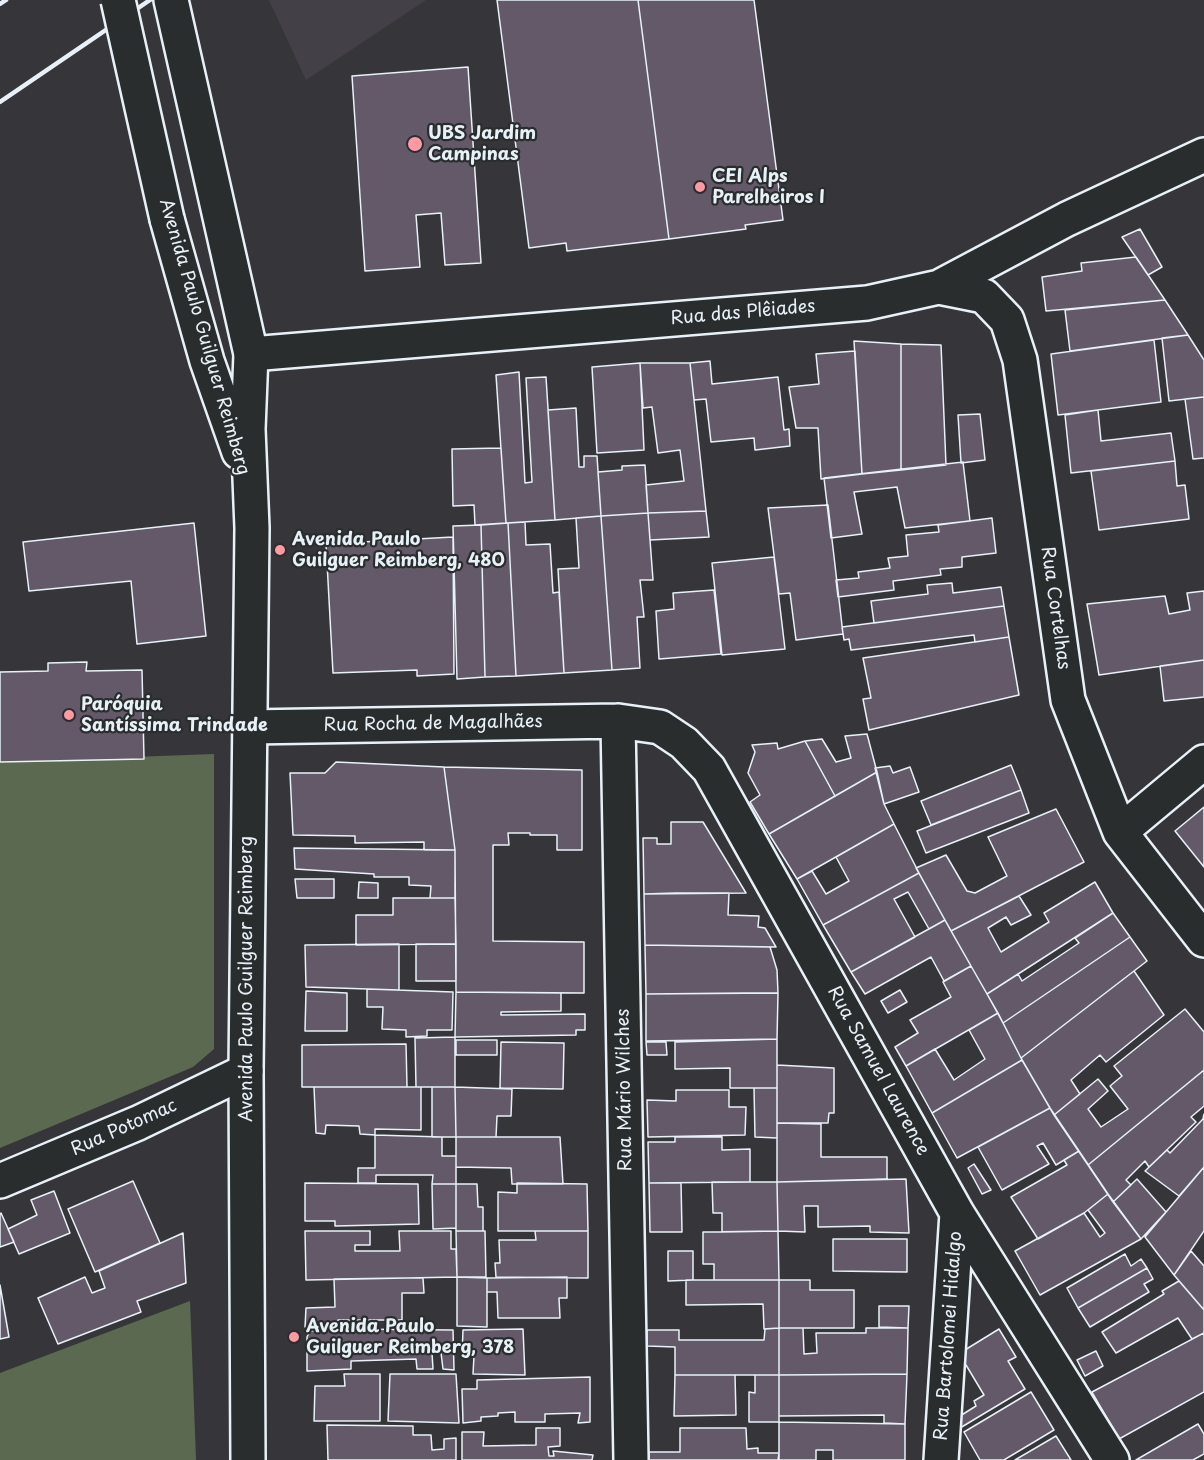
<!DOCTYPE html>
<html>
<head>
<meta charset="utf-8">
<style>
	body { margin:0 }
	canvas { display:block; background:#36363a }
</style>
</head>
<body>
<canvas width="1204" height="1460"></canvas>
<script>
const context = document.querySelector('canvas').getContext('2d');
context.lineJoin = 'round';
function fillPath(path, color) {
  context.fillStyle = color;
  context.fill(path, 'evenodd');
}
function trace(path, color, width, dash) {
  context.strokeStyle = color;
  context.lineWidth = width;
  context.lineCap = dash ? 'butt' : 'round';
  context.setLineDash(dash || []);
  context.stroke(path);
}
function label(font, color, halo, rows, align = 'center') {
  context.font = font + ' "Playpen Sans",sans-serif';
  context.lineWidth = 4.5;
  context.setLineDash([]);
  context.textBaseline = 'middle';
  context.strokeStyle = halo;
  context.fillStyle = color;
  for (const [text, x, y, turn = 0] of rows) {
    context.save();
    context.translate(x, y);
    context.rotate((+turn || 0) * Math.PI / 180);
    context.textAlign = isNaN(turn) ? turn : align;
    if (halo) context.strokeText(text, 0, 0);
    context.fillText(text, 0, 0);
    context.restore();
  }
}
const built = new Path2D(`
	M269,0h157l-120,80z`);
const green = new Path2D(`
	M214,754v295l-21,18 -193,81v-386z
	M190,1301l6,159h-196v-87z`);
const building = new Path2D(`
	M497,0h141l31,239 -102,12 -1,-8 -37,5z
	M638,0h116l29,220 -38,5 1,4 -77,10z
	M468,67l13,196 -36,2 -4,-52 -25,2 4,52 -55,4 -13,-195z
	M1140,229l22,38 -14,8 -26,-38z
	M1136,257l29,43 -119,11 -4,-34 40,-6 -1,-8z
	M1165,300l23,35 -118,16 -5,-41z
	M1188,335l16,25v37l-35,4 -7,-63z
	M1154,340l7,62 -103,13 -7,-61z
	M854,341l47,3v126l-39,4z
	M901,344l40,1 5,120 -45,5z
	M855,351l7,123 -41,5 -3,-51h-22l-7,-41 30,-3 -3,-30z
	M710,361l2,23 66,-7 6,53 5,-1 1,17 -35,4 -1,-12 -43,4 -5,-43 -12,1 -4,-37z
	M640,363h50l16,148 -58,2 -2,-28 38,-4 -4,-31 -22,3 -6,-46 -9,1z
	M640,363l4,87 -47,3 -5,-86z
	M519,372l6,111 7,-1 -6,-104 20,-1 9,143 -49,3 -10,-148z
	M1204,397v61l-11,1 -8,-60z
	M576,408l3,59h5v-11h13l4,60 -46,4 -7,-110z
	M1098,410l3,31 70,-8 4,28 -104,12 -6,-58z
	M980,414l5,46 -24,3 -3,-48z
	M501,448l5,75 -31,2 -1,-20 -21,1 -1,-57z
	M1175,461l2,25 8,-1 4,34 -90,11 -8,-59z
	M963,462l7,59 -65,7 -8,-41 -43,5 8,42 -31,4 -7,-60z
	M645,465l3,48 -47,3 -3,-44 24,-2v-4z
	M828,505l15,129 -47,6 -6,-47 -11,1 -11,-86z
	M706,511l3,26 -59,3 -2,-27z
	M648,513l5,67h-13l4,37h-7l3,51 -28,2 -11,-154z
	M601,516l11,154 -48,3 -6,-104 21,-1 -3,-50z
	M992,518l4,35 -34,4v10l-22,2 1,6 -48,6 1,9 -56,7 -2,-17 23,-2 -1,-6 32,-4 -2,-10 20,-2 -2,-21 33,-3 -1,-7z
	M525,522l1,23 24,-1 3,49 6,-1 5,81 -48,3 -8,-153z
	M194,523l12,113 -69,8 -6,-63 -102,10 -6,-49z
	M508,523l8,153 -31,1 -4,-152z
	M481,525l4,152 -28,2 -4,-153z
	M453,537l1,137 -37,2v-6l-84,3 -7,-129z
	M774,557l11,92 -63,6 -10,-92z
	M952,583l1,10 48,-6 3,19 -130,17 -3,-22 57,-7 -1,-9z
	M714,590l7,64 -62,5 -3,-48 18,-2 -1,-16z
	M1204,591v69l-105,15 -12,-71 78,-8 4,18 21,-4 -3,-17z
	M1004,606l5,31 -34,5 -1,-7 -123,15 -2,-11 -5,1 -2,-13z
	M1009,637l10,58 -150,35 -6,-31 8,-1 -8,-40z
	M1204,660v37l-40,4 -4,-35z
	M87,662l-1,9 56,-1 2,89 -144,3v-90l48,-1v-8z
	M867,734l10,38 -42,24 -30,-55 17,-2 14,23 15,-4 -6,-22z
	M805,741l30,55 -66,38 -19,-32 10,-7 -12,-22 7,-21 -3,-7 25,-2 1,6z
	M336,762l108,5 11,83h-31v-8l-69,1v-7l-62,-1 -3,-62h35z
	M1011,765l10,25 -90,35 -10,-24z
	M890,766l3,7 17,-6 9,25 -35,12 -9,-36z
	M444,767l138,3v80h-25v-15h-27v-2h-22l1,12h-16v96l91,1v51l-128,-1 -1,-142z
	M877,772l7,32 10,20 -97,55 -28,-45z
	M1021,790l8,23 -103,40 -9,-22z
	M1204,807v60l-29,-36z
	M1056,809l28,53 -133,69 -35,-63 30,-13 21,36 8,2 32,-17 -19,-39z
	M671,822h32l43,71 -102,1 -1,-56h14v6h14z
	M894,824l25,49 -96,52 -26,-46 15,-8 14,23 23,-13 -13,-24z
	M294,848l161,2v48h-25l1,-12 -22,-1v-8h-35v-3l-79,-5z
	M919,873l26,47 -16,9 -21,-37 -14,7 21,38 -64,35 -28,-47z
	M295,879h39v19h-37z
	M359,882l19,1v15h-20z
	M1095,882l18,31 -126,81 -36,-63 68,-35 12,19 -20,10 -5,-8 -18,11 13,24 48,-30 -5,-9z
	M675,893h54l-1,22 31,1 -1,11 7,1 11,19 -131,-2 -1,-51z
	M393,898h62l1,46 -100,1v-30h37z
	M1113,913l17,24 -127,86 -16,-29 31,-20 4,7 57,-38 -4,-5z
	M945,920l26,46 -27,15 -13,-24 -66,37 -14,-22z
	M1130,937l17,24 -126,97 -18,-35z
	M399,944v46l-93,-3 -1,-42z
	M416,944h40v37h-40z
	M645,945l125,2 7,23 1,23 -132,1z
	M971,966l27,47 -92,53 -11,-19 23,-14 -8,-13 41,-23 -8,-15z
	M1134,971l30,44 -58,47 -6,-7 -29,25 9,14 -26,21 -33,-57z
	M367,989l86,3 -1,38h-25v6l-21,1v-7l-24,-1 1,-22h-16z
	M900,990l7,12 -19,11 -7,-12z
	M306,991l41,2v38h-42z
	M456,992l105,1v18l-60,1v3l84,-1v16h-9v5l-121,2z
	M745,993h33l-1,46 -131,2v-47z
	M1185,1009l19,23v38l-116,95 -34,-50 44,-36 10,12 -20,18 13,18 27,-18 -18,-23 12,-10 -8,-10z
	M998,1013l24,47 -90,53 -26,-47 29,-17 19,31 31,-21 -16,-29z
	M455,1037v50h-39l-1,-49z
	M777,1039v49h-47v-20l-55,1v-27z
	M456,1040h41v15h-41z
	M501,1042l63,1 -1,46 -63,-1z
	M646,1042h20l1,13h-20z
	M406,1044l1,43h-105v-42z
	M1022,1060l28,48 -93,50 -25,-45z
	M777,1065l57,3v45h-5l-1,10h-51z
	M1204,1070v36l-13,11 5,5 -47,45 -4,-6 -19,19 5,5 -18,17 -25,-37z
	M314,1087h107v43l-46,-1v6l-15,-1 -1,-8 -33,-1 -1,9 -9,-1z
	M432,1087h23l1,50h-24z
	M455,1087l57,2 -1,27h-14l-1,21h-40z
	M754,1088h23v50l-22,-1z
	M676,1090h53v17h17l-1,28 -97,2 -1,-37 29,1z
	M1050,1108l29,43 -23,14 -13,-22 -6,3 12,18 -47,26 -24,-43z
	M1204,1114v53l-25,29 -34,-25 22,-21 3,3 33,-34z
	M777,1123l44,1v33h66v22l-110,3z
	M375,1135l67,2v19h14v28h-24l1,-9h-57v8h-18v-15h17z
	M456,1137h104l3,47h-51l-1,-16 -55,-1z
	M675,1137h47v13l28,-1v33l-101,1 -1,-41h27z
	M1079,1151l29,43 -24,19 -46,26 -27,-42 56,-32 -3,-5z
	M974,1164l17,26 -9,4 -14,-26z
	M1204,1167v64l-30,44 -29,-38z
	M906,1179l3,54 -39,-1v-6l-52,1v-21h-14l1,26 -27,-1 -1,-49z
	M1137,1179l29,33 -25,27 -28,-37z
	M133,1181l27,62 -65,29 -27,-63z
	M712,1182h65l1,49 -56,1v-19h-9z
	M305,1183l113,1 1,40 -84,2v-5h-30z
	M517,1183l70,1 1,47h-90v-39l19,1z
	M649,1183h32l1,49h-32z
	M432,1184h24v44l-23,1z
	M456,1184h21l1,23h5v24h-27z
	M54,1191l16,42 -51,21 -11,-25 29,-14 -6,-15z
	M1108,1194l33,45 -101,56 -25,-44 69,-38 16,24 5,-4 -17,-23z
	M1,1213l13,29 -14,5v-33z
	M305,1231h65v14h-15v6h45l-1,-20h52v18h5l1,28 -151,3z
	M456,1231h29l1,46h-29z
	M535,1231h53v47l-92,-1 -1,-14h5l-1,-23h37z
	M778,1231l1,49h-65v-16h-11v-32z
	M183,1233l3,50 -49,18 4,11 -83,32 -20,-46 47,-21 7,16 13,-5 -6,-17z
	M833,1239h74v33l-74,-1z
	M668,1251h25v29l-25,1z
	M1191,1251l13,15v44l-30,-35z
	M1125,1254l6,12 10,-7 6,9 -69,40 -11,-20z
	M1147,1268l6,11 -9,5 5,8 -59,35 -12,-19z
	M457,1277l30,1v49l-30,-1z
	M567,1277v21h-8l1,20h-62l-1,-26h-10v-14z
	M404,1278h19l1,15h-22v27h-64v7h-33l1,-19 29,-1 -1,-28z
	M686,1280h93v48l-15,1 -1,-25 -77,1z
	M779,1280h31v10h44v38h-75z
	M1179,1281l25,29v23l-12,6 -14,-21 -62,35 -14,-21 62,-38 -2,-3z
	M0,1285l9,52 -9,2z
	M879,1306h30l-1,22 -29,-1z
	M779,1328h24l1,26 13,-1 -1,-20h50v-5h42l-1,46 -128,1z
	M779,1328v47h-104v-28l-28,-1v-16h32v10h85l1,-11z
	M339,1329l114,1 1,40 -11,-1 -2,-16h-9l1,16h-16l-1,-10 -65,2v8l-44,2v-34l3,-6z
	M523,1329l2,46 -52,-1 1,-18 -12,-1 1,-25z
	M999,1329l17,28 -8,4 17,28 -65,39v-12l16,-10 -2,-5 10,-6 -18,-30 -6,4v-16z
	M1204,1333v59l-85,47 -27,-47z
	M1096,1351l7,15 -18,10 -8,-16z
	M344,1374h36v47h-66l1,-35h30z
	M390,1374h66l3,49 -71,-2z
	M907,1374l-2,50 -21,-1v-8l-105,1v-41z
	M675,1375h60l1,40 -62,1z
	M755,1375h24v47h-30v-30l6,1z
	M590,1377v45l-12,1 2,-10 -35,1v8h-30v-10l-17,1v3l-17,1v4l-18,2 -1,-34h15v-9z
	M1031,1392l23,38 -50,30h-24l-16,-28z
	M779,1422l126,2v36h-72v-10h-17v10h-37z
	M1198,1424l6,10v20l-11,6h-57z
	M327,1425l86,1v9h18l1,15 12,-1v-10l12,-1v22h-128z
	M536,1428h24v18l-12,1 1,9h5l-1,-5 40,4 -1,5h-130v-28h22l-1,14 53,-1z
	M680,1428h66l1,21 11,-1v5h21l-1,7h-129v-8h31z
	M1056,1436l15,24h-56z`);
const street = new Path2D(`
	M939,287l45,9 23,24 13,40 48,340 52,132 84,108
	M251,354l616,-51 72,-16 128,-68 137,-64
	M618,721l13,739
	M249,727l369,-6 42,6 24,16 25,26 248,444 155,247
	M1120,832l84,-70
	M0,1181l138,-58 108,-52
	M941,1460l16,-247`);
const secondary = new Path2D(`
	M171,0l80,354 -3,75 4,99 -6,543 2,389
	M167,219l40,142 32,91`);
const rail = new Path2D(`
	M0,4l6,-4
	M0,102l150,-102`);
const secondaryBridge = new Path2D(`
	M118,0l49,219`);
const markers = [
	[415,144,8,"#ff9aa2"],
	[700,187,6,"#ff9aa2"],
	[280,550,6,"#ff9aa2"],
	[69,715,6,"#ff9aa2"],
	[294,1337,6,"#ff9aa2"]
];
const poiNames = [
	["UBS Jardim",428,134],
	["Campinas",428,155],
	["CEI Alps",712,177],
	["Parelheiros I",712,198],
	["Avenida Paulo",292,540],
	["Guilguer Reimberg, 480",292,561],
	["Paróquia",81,705],
	["Santíssima Trindade",81,726],
	["Avenida Paulo",306,1327],
	["Guilguer Reimberg, 378",306,1348]
];
const streetNames = [
	["Rua das Plêiades",743,313,-5],
	["Avenida Paulo Guilguer Reimberg",204,337,74],
	["Rua Cortelhas",1055,608,82],
	["Rua Rocha de Magalhães",433,724,-1],
	["Avenida Paulo Guilguer Reimberg",247,979,-90],
	["Rua Samuel Laurence",878,1071,61],
	["Rua Mário Wilches",625,1090,-91],
	["Rua Potomac",124,1128,-24],
	["Rua Bartolomei Hidalgo",949,1336,-86]
];
fillPath(built, '#444048');
fillPath(green, '#5c6951');
fillPath(building, '#645968');
trace(building, '#e8f1f8', 1.5);
trace(street, '#e8f1f8', 38);
trace(secondary, '#e8f1f8', 38);
trace(street, '#2a2d2e', 33);
trace(secondary, '#2a2d2e', 33);
trace(rail, '#e8f1f8', 4.5);
trace(secondaryBridge, '#e8f1f8', 38, []);
trace(secondaryBridge, '#2a2d2e', 33);
for (const [x, y, r, color] of markers) {
  const dot = new Path2D();
  dot.arc(x, y, r, 0, 2 * Math.PI);
  context.fillStyle = color;
  context.fill(dot);
  trace(dot, '#2a2d2e', 2);
}
label('bold 18px', '#e8f1f8', '#2a2d2e', poiNames, 'left');
label('18px', '#e8f1f8', '#2a2d2e', streetNames);
</script>
</body>
</html>
